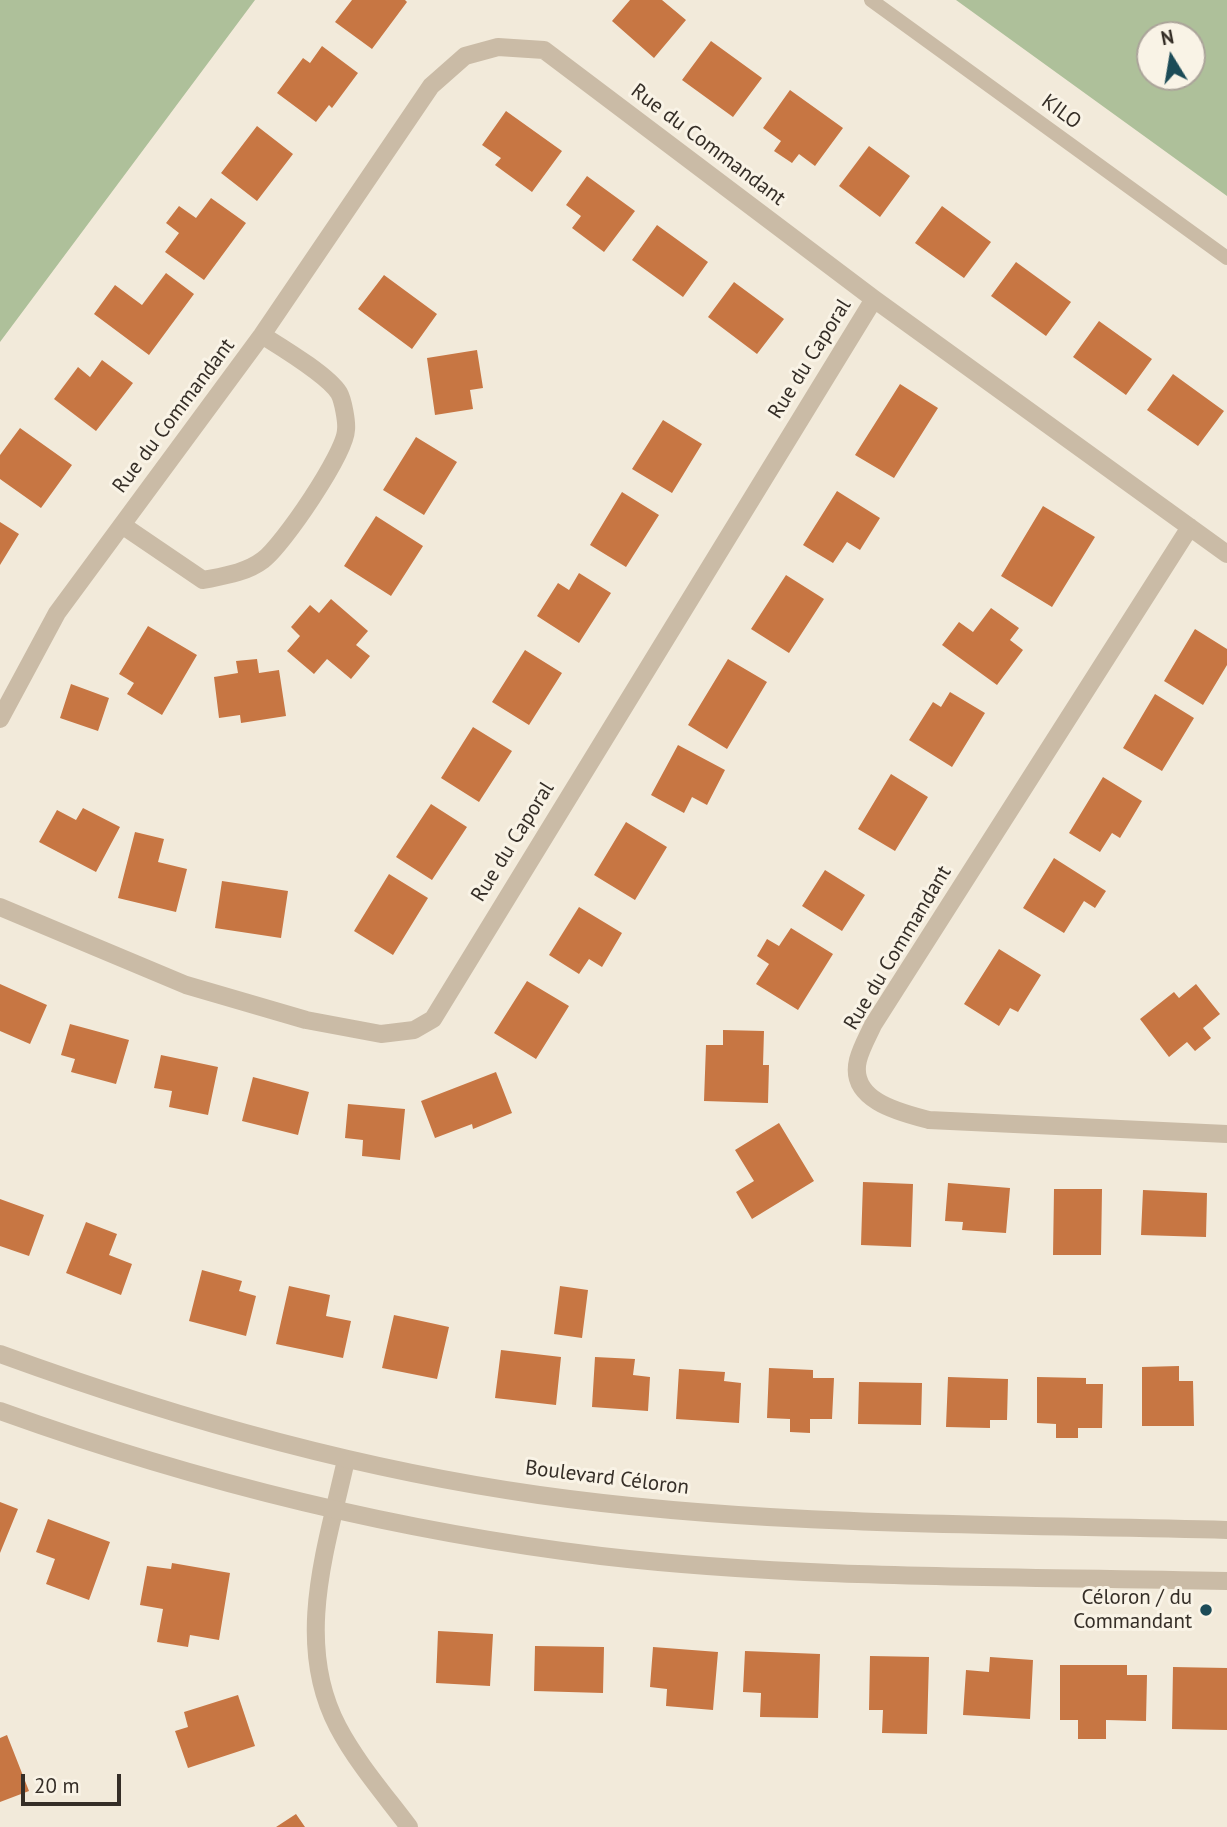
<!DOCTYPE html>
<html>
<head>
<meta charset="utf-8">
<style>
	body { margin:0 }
	#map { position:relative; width:1227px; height:1827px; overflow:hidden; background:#f2eada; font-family:"PT Sans",sans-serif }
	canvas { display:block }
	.north { position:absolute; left:1136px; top:21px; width:70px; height:70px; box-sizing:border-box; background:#f9f3e6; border:2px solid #aba49a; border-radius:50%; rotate:349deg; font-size:19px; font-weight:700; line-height:28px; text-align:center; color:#352e27 }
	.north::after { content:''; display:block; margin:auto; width:24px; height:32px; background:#1c4b57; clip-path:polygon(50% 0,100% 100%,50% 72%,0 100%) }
	.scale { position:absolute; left:21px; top:1774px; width:100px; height:32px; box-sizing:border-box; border:4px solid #352e27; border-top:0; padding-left:9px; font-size:21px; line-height:24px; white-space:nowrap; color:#352e27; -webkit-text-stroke:5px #f9f3e6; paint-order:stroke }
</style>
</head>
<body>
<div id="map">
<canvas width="1227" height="1827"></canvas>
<div class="north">N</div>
<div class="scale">20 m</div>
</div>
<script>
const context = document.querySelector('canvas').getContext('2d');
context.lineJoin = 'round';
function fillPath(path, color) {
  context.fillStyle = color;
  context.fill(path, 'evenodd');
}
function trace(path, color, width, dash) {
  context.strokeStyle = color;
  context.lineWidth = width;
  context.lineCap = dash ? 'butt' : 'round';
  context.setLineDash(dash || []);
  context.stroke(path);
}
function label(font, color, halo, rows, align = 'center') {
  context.font = font + ' "PT Sans",sans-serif';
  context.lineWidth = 6;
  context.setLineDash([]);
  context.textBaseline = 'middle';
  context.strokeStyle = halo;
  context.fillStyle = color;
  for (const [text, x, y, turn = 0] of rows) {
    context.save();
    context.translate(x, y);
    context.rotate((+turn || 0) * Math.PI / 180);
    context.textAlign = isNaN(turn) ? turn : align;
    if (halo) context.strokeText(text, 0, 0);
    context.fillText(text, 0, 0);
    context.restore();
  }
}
const green = new Path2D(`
	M0,0h255l-255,342z
	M956,0h271v196zM1192,35v42h-42v-42z`);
const building = new Path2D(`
	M352,0h53l2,2 -35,47 -37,-27z
	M630,0h32l24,20 -32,38 -42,-37z
	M711,41l51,37 -29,39 -51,-37z
	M322,46l36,27 -26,35 -3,-3 -13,17 -39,-29 26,-35 7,5z
	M790,90l53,38 -28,38 -16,-12 -7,9 -18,-12 7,-10 -18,-13z
	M506,111l56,40 -30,41 -37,-27 6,-7 -19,-13z
	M257,126l36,28 -36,47 -36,-28z
	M869,146l41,30 -30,41 -41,-31z
	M587,176l48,35 -31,41 -32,-24 9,-12 -15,-11z
	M211,198l35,25 -42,57 -39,-28 14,-19 -13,-10 13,-17 17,12z
	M942,206l49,36 -27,36 -49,-35z
	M657,225l51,37 -25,35 -51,-37z
	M1016,262l55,40 -25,34 -55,-40z
	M166,273l28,21 -45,61 -55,-41 21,-29 27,20z
	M384,275l53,39 -25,35 -54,-40z
	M734,282l50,37 -27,35 -49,-37z
	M1099,321l53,38 -26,36 -53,-38z
	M477,350l6,38 -13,2 3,19 -38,6 -8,-57z
	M102,360l31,23 -37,48 -42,-32 24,-32 12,10z
	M1173,374l51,37 -26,35 -51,-36z
	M900,384l38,24 -44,70 -39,-23z
	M663,420l39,24 -30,49 -40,-24z
	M20,428l52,37 -31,43 -41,-29v-24z
	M416,437l41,25 -33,53 -41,-25z
	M837,491l43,27 -20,32 -13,-8 -14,21 -30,-18z
	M622,492l37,23 -33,52 -36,-22z
	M1043,506l52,31 -43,70 -51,-31z
	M376,516l47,30 -32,50 -47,-30z
	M0,522l19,12 -19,31z
	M579,573l32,20 -32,50 -42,-27 21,-33 11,7z
	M786,575l38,24 -35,54 -38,-24z
	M331,599l37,32 -12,14 14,11 -19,23 -24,-20 -13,15 -27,-23 13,-15 -9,-9 19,-22 9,8z
	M991,608l28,20 -9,12 13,10 -26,35 -55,-40 17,-23 14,10z
	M148,626l49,29 -35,60 -35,-21 7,-11 -15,-9z
	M1195,629l32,20v16l-24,40 -39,-24z
	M525,650l37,23 -33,52 -37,-23z
	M257,659l2,14 20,-3 7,46 -45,7 -1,-8 -21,3 -5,-41 24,-4 -2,-12z
	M728,659l39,23 -40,67 -39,-24z
	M71,684l38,14 -11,33 -38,-13z
	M950,692l35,21 -33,54 -43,-27 24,-38 8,5z
	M1155,694l39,24 -32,53 -39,-23z
	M473,727l39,24 -33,51 -38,-24z
	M678,745l47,25 -18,35 -15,-8 -8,16 -33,-18z
	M891,774l37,23 -33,54 -37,-22z
	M1103,777l39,24 -22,37 -8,-5 -12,19 -31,-19z
	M431,804l36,23 -35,53 -36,-23z
	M83,808l37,19 -24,45 -57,-30 18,-32 19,10z
	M626,822l41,25 -32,53 -41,-25z
	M135,832l29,7 -6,23 29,7 -11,43 -58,-14z
	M1054,858l52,33 -11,17 -11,-7 -20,32 -41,-25z
	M825,870l40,25 -23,36 -40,-25z
	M389,874l39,24 -35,57 -39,-24z
	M222,881l66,10 -7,47 -66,-10z
	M579,907l43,26 -20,34 -13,-8 -10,15 -30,-19z
	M791,928l42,26 -35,56 -42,-26 13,-20 -12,-8 10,-17 12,7z
	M999,949l42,26 -23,37 -8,-4 -11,18 -35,-22z
	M527,981l42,25 -33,53 -42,-26z
	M0,984l47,21 -17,39 -30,-13z
	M1196,984l24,30 -17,14 8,10 -16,13 -8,-9 -18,15 -29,-38 34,-27 5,6z
	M70,1024l59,16 -13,44 -45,-12 4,-13 -14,-4z
	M723,1030l41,1 -1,34h6l-1,38 -64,-2 2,-56h17z
	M161,1055l57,12 -10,48 -39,-8 3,-16 -18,-3z
	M496,1072l16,41 -39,16 -1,-5 -37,14 -14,-37z
	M253,1077l56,15 -11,43 -56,-14z
	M348,1104l57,5 -5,51 -38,-4 1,-16 -18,-2z
	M779,1123l35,58 -62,38 -16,-27 18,-11 -19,-31z
	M863,1182l50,2 -2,63 -50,-2z
	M948,1183l62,5 -4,45 -44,-3 1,-8 -18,-1z
	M1054,1189h48l-1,66h-48z
	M1143,1190l64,3 -1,44 -65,-2z
	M0,1199l44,16 -15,41 -29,-10z
	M86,1222l31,12 -8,21 23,9 -11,31 -55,-22z
	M202,1270l40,11 -3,10 17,5 -10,40 -57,-15z
	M289,1286l41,9 -4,21 25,5 -8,37 -67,-14z
	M560,1286l28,4 -6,48 -28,-4z
	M394,1315l55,12 -12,52 -55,-11z
	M501,1350l60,7 -5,48 -61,-7z
	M595,1357l40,2 -2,16 17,2 -2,34 -56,-4z
	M1179,1366v15h14l1,45h-52v-59z
	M769,1368l44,2v8h21l-2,41h-22v14l-20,-1v-13l-23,-1z
	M679,1369l46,3 -1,9 17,2 -2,40 -63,-4z
	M948,1377l60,2 -1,41h-17v8l-44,-1z
	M1037,1377l49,1v6h17l-1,44h-24v10h-22v-14l-19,-1z
	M859,1382l63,1 -1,42 -63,-1z
	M0,1502l18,7 -18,44z
	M48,1519l62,23 -21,58 -43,-16 9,-25 -19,-7z
	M172,1563l58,10 -11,67 -29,-5 -2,12 -31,-5 6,-33 -23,-4 7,-39 24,3z
	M438,1631l55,3 -3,52 -54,-3z
	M535,1646l69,1 -1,46 -69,-2z
	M653,1647l65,5 -5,58 -47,-4 1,-17 -17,-2z
	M745,1651l75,3 -2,64 -58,-1 1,-24 -18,-1z
	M870,1656l59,1 -2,77 -45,-1 1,-23h-14z
	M990,1657l43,3 -3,59 -67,-4 3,-45 23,2z
	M1060,1665h67v10h20l-1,46 -40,-1v19h-28v-19h-18z
	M1173,1667l54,1v62l-55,-1z
	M238,1695l17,51 -67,22 -13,-37 13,-4 -4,-15z
	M7,1735l22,56 -29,11v-64z
	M296,1814l9,13h-29z`);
const service = new Path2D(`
	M871,0l356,258`);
const minor = new Path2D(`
	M122,525l81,55c20,-4 43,-7 60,-20 20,-15 82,-106 83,-130 1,-8 -3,-30 -7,-37 -11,-18 -58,-46 -77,-58
	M1190,527l-317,498c-5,11 -12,23 -15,35 -10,41 44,53 71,60l298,14
	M0,719l57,-106 205,-278 169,-249 34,-30 33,-9 46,3 330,249 353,255
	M0,907l186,78 120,35 75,14 33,-4 19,-11 441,-720
	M346,1460c-19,86 -53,182 -8,267 19,36 47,68 71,100`);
const tertiary = new Path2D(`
	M0,1354c175,64 354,115 539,141 227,32 459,29 688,35
	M0,1411c197,71 393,120 601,145 207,24 418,20 626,25`);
const markers = [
	[1206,1610,7,"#1c4b57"]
];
const streetNames = [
	["KILO",1061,112,36],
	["Rue du Commandant",708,145,37],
	["Rue du Caporal",810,359,-58],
	["Rue du Commandant",174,416,-53],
	["Rue du Caporal",513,842,-58],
	["Rue du Commandant",898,948,-59],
	["Boulevard Céloron",607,1478,7]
];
const poiNames = [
	["Céloron / du",1192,1598],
	["Commandant",1192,1622]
];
fillPath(green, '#aec09a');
fillPath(building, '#c77643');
trace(service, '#cabba6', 14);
trace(minor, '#cabba6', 18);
trace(tertiary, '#cabba6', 18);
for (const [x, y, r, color] of markers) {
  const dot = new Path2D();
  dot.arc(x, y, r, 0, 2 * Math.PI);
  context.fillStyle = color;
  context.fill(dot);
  trace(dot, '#f9f3e6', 2.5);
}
label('21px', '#352e27', '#f9f3e6', streetNames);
label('21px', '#352e27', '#f9f3e6', poiNames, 'right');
</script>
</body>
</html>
